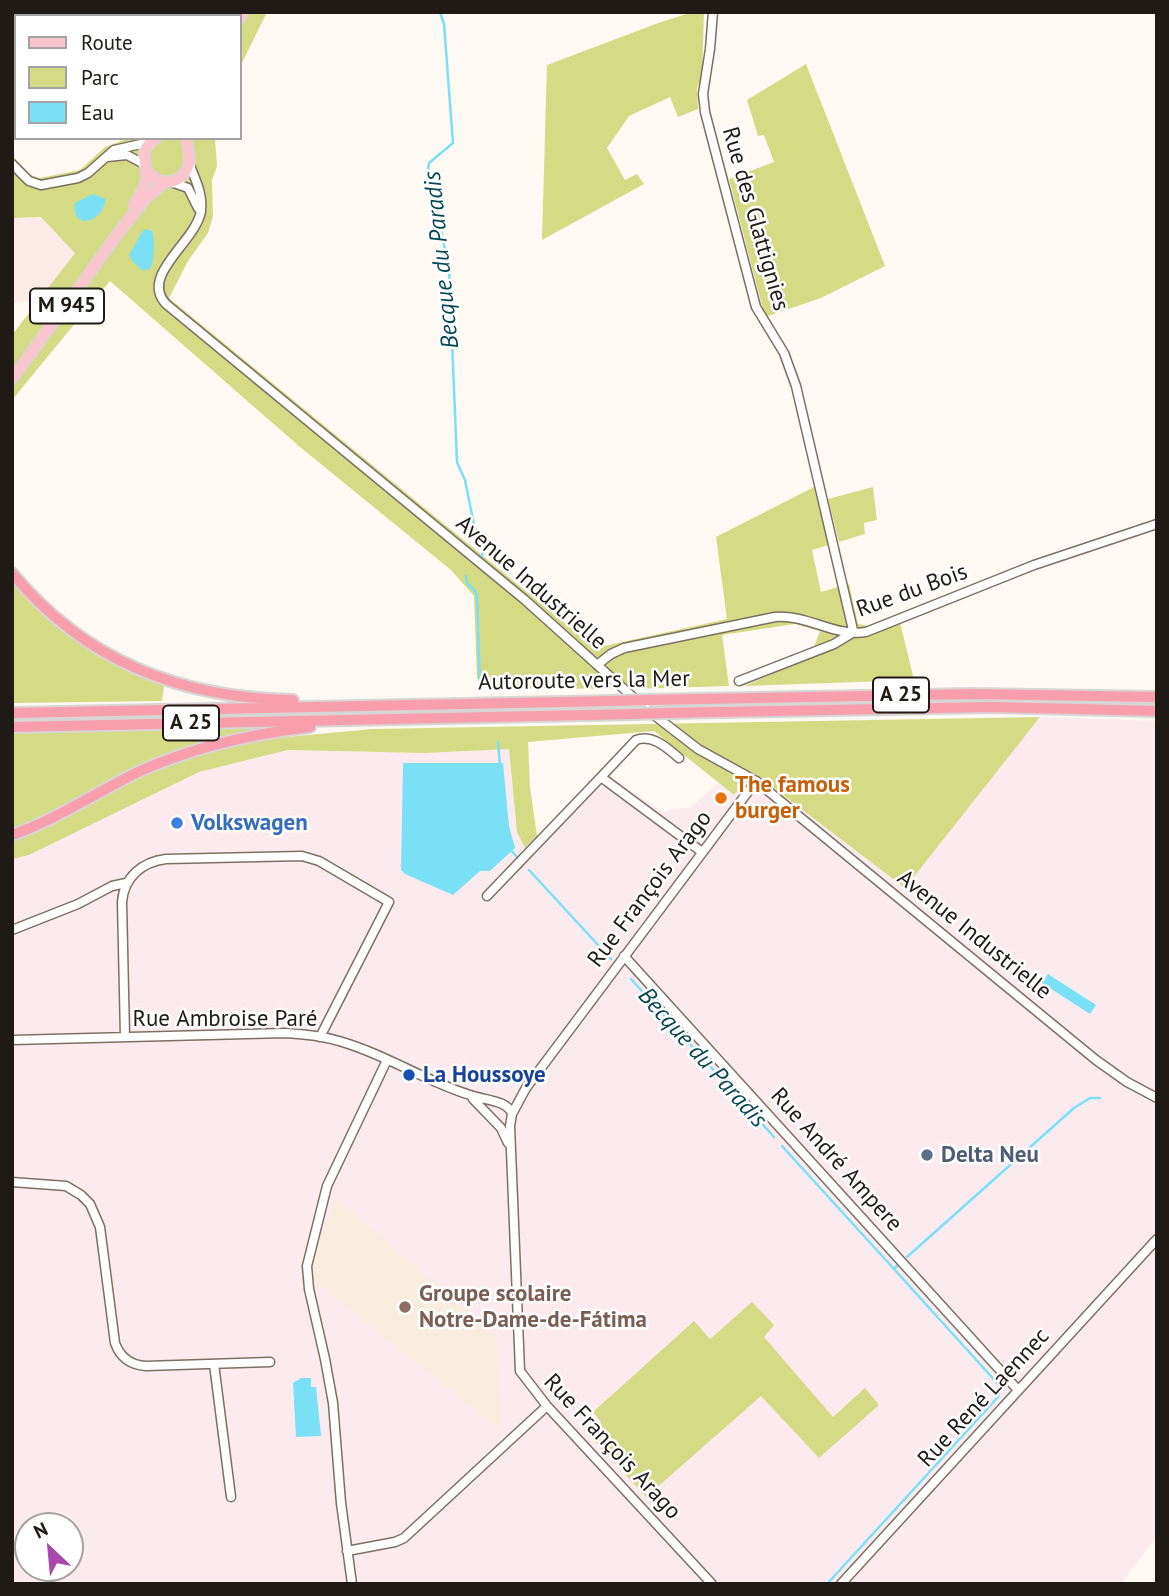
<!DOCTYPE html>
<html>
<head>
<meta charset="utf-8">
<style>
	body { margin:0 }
	#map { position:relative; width:1169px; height:1596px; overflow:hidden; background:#fff9f3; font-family:"PT Sans",sans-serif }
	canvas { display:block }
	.frame { position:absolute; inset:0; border:14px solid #1f1a15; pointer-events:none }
	.legend { position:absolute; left:14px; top:14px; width:228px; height:126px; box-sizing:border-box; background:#fff; border:2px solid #a5a3a1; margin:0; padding:9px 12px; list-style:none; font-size:21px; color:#1f1a15 }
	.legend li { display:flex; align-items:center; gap:14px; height:35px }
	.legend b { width:35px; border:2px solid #a5a3a1 }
	.north { position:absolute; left:14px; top:1512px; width:70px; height:70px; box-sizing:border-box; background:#fff; border:2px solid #a5a3a1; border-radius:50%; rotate:334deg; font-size:19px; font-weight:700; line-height:28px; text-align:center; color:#1f1a15 }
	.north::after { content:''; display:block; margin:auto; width:24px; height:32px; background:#ab47ac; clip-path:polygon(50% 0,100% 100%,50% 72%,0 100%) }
</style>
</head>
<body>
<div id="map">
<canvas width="1169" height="1596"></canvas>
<div class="frame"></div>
<ul class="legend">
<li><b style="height:9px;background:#fbc5ce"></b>Route</li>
<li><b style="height:19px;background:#d5da84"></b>Parc</li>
<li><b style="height:19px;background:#79e0f6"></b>Eau</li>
</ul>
<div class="north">N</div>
</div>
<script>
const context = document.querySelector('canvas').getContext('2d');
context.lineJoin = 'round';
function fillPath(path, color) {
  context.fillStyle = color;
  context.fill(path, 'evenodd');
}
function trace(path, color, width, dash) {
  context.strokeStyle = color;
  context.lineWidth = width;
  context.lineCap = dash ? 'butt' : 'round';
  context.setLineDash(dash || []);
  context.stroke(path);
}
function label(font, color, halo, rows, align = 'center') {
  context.font = font + ' "PT Sans",sans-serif';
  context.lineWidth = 5;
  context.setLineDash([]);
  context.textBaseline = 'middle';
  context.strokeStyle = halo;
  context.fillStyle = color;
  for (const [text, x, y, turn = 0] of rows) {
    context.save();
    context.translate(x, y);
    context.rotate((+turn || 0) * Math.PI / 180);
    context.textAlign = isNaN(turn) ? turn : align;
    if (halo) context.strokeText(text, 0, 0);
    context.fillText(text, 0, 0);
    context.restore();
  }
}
const commercial = new Path2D(`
	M41,217l35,36 -37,47 -27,3v-85z`);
const industrial = new Path2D(`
	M1040,717l117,4v815l-36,48h-1109v-725l17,-4 170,-83 89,-22 137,3 84,-4 8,83 8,16 77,-76 60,39 29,-4 27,-24 16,12 20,-22 151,115zM28,1526h42v42h-42z`);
const built = new Path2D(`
	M337,1199l159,136 6,96 -191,-153 4,-30z`);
const green = new Path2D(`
	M223,12h44l-27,55v-51h-19z
	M693,12h11l-2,64 -5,12 1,21 -20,8 -8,-20 -41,19 -22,32 18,32 12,-6 7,10 -102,56 5,-175 114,-43z
	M806,64l79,202 -64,32 -56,19 -36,-138 45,-17 -10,-27 -6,1 -11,-36z
	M130,138h85l2,28 -5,14 1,36 -5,17 -20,28 -19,37 426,350 132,-29 -11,-82 98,-50 15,58 -17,5 9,42 28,-8 9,40 11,2 29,-12 16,66 -170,6 65,-27 11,-28 -25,-7 -73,11 7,51 -97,3 -147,-1 -8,-10 -3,-82 -23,-26 -151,-123 -190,-166 -98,119v-65l63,-82 -34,-36 -29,1v-63l18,20 10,3 40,-8 25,-23z
	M873,487l4,33 -13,3 1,11 -26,8 -11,-43z
	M12,581l17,21 63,50 72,34 -2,15 -150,2z
	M1040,717l-135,171 -151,-115 -20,22 -80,-64 -126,11 2,45 7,49 -12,12 -8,-16 -8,-83 -84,4 -137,-3 -89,22 -170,83 -17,4v-126l239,-5 5,12 116,-11z
	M752,1302l22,23 -10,12 69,80 32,-29 14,17 -60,53 -58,-62 -115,101 -58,-63 13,-12 -8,-10 101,-91 16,18z`);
const water = new Path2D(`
	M93,194l13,5c-6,28 -35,29 -31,4z
	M146,229l6,2c3,8 2,30 -1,37l-8,3 -11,-10 -3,-6 13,-23z
	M403,763h100l6,63 6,22 -25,23h-10l-27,24 -48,-21 -4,-4z
	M1048,974l48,31 -6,9 -48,-31z
	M301,1378h10v9h5l5,49 -25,1 -3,-54z`);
const stream = new Path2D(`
	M440,12l4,12 9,119 -24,20 -1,7 21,98 8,194 8,18 9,45 9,22 -1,10
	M466,576l1,7 8,8 2,6 3,89
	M498,742l2,24
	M510,849l7,8
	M529,870l82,89
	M631,979l143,158
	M782,1146l112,123 3,-3
	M907,1257l167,-149 16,-10h10
	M827,1584l171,-187 2,-6 -2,-7 -104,-115`);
const minor = new Path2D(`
	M713,12l-3,37 -7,45 2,18 51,195 28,46 12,33 57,244 -1,3 -18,11 -95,37
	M107,157l20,-2 17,9
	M189,163c6,16 14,30 12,48 -5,31 -62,64 -35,93l359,296 120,108 53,41 58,32 340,279 31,22 30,16
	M12,164l17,17 12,4 37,-7 10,-5 26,-23 36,-8
	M171,182l17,6 10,20
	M597,665l14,-11 13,-6 151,-31c32,-3 59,20 91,15l168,-67 123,-41
	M601,777l35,-37c17,-6 31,8 43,18
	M487,896l114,-119 101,75
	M12,930l66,-26 34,-18 14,-3
	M624,956l394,434
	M125,1037l-3,-135c2,-25 20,-40 44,-43l136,-3 17,5 70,41 -69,135
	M12,1040l274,-7c18,1 36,3 53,8 46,13 86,40 131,54 13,5 38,5 42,19
	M473,1099l28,29 7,15
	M12,1182l54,4 15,9 9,9 10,23 15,116c5,14 15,22 31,23l124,-4
	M214,1364l17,133
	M347,1551l48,-9 9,-4 143,-132
	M352,1584l-11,-81 -8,-100 -8,-44 -16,-70 -2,-23 20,-80 60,-126
	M712,1584l-165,-178 -27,-35 -10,-245 2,-12 14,-26 230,-307
	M841,1584l316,-345`);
const major = new Path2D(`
	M240,18l3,-6
	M146,170c11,15 34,17 42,-3 4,-9 -1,-19 -1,-29
	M134,206c4,-8 10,-17 12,-26 3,-18 -11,-28 10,-42
	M12,379l108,-148 26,-33 19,-16`);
const highway = new Path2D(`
	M12,573c73,88 168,125 281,127
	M646,700l326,-6 185,3
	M12,713l601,-12
	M666,713l327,-6 164,4
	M12,727l622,-13
	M12,835c44,-15 85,-43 126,-63 55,-25 113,-38 172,-45`);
const highwayBridge = new Path2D(`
	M613,701l33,-1
	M634,714l32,-1`);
const markers = [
	[721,798,7,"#e8710a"],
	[177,823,7,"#3f7fe0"],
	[409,1075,7,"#1a4fb4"],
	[927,1155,7,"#5c6f8a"],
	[405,1307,7,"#8d6e63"]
];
const shields = [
	[67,306,74],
	[901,695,56],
	[191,723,56]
];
const shieldNames = [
	["M 945",67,306],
	["A 25",901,695],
	["A 25",191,723]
];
const streetNames = [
	["Rue des Glattignies",755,219,74],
	["Avenue Industrielle",531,583,41],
	["Rue du Bois",912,591,-20],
	["Autoroute vers la Mer",584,681,-1],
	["Rue François Arago",650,889,-53],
	["Avenue Industrielle",974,935,39],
	["Rue Ambroise Paré",225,1019],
	["Rue André Ampere",836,1160,48],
	["Rue René Laennec",984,1398,-47],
	["Rue François Arago",612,1447,47]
];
const foodNames = [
	["The famous",735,785],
	["burger",735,811]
];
const shopNames = [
	["Volkswagen",191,823]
];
const transitNames = [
	["La Houssoye",423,1075]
];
const serviceNames = [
	["Delta Neu",941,1155]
];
const educationNames = [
	["Groupe scolaire",419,1294],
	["Notre-Dame-de-Fátima",419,1320]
];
const waterNames = [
	["Becque du Paradis",442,260,-96],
	["Becque du Paradis",702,1058,48]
];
fillPath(commercial, '#fcece8');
fillPath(industrial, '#fcebee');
fillPath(built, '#f9ede0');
fillPath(green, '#d5da84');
fillPath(water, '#79e0f6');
trace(stream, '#79e0f6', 2.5);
trace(minor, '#7d7063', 11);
trace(major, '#d7d6d5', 13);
trace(highway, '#d7d6d5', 14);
trace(minor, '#fff', 8);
trace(major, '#fbc5ce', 10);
trace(highway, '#f89ead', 10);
trace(highwayBridge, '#d7d6d5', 14, []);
trace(highwayBridge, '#f89ead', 10);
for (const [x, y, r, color] of markers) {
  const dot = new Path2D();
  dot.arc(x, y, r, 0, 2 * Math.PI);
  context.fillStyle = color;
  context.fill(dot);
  trace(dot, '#fff', 2.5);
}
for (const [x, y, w] of shields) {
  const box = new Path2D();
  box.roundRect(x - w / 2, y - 17.5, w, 35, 5);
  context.fillStyle = '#fff';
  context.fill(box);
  trace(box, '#1f1a15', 2);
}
label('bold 21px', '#1f1a15', null, shieldNames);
label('23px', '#1f1a15', '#fff', streetNames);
label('bold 23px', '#c56008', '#fff', foodNames, 'left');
label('bold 23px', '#366cbe', '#fff', shopNames, 'left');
label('bold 23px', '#164399', '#fff', transitNames, 'left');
label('bold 23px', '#4e5e75', '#fff', serviceNames, 'left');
label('bold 23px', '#785e54', '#fff', educationNames, 'left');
label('italic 24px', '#054853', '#fff', waterNames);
</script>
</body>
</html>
